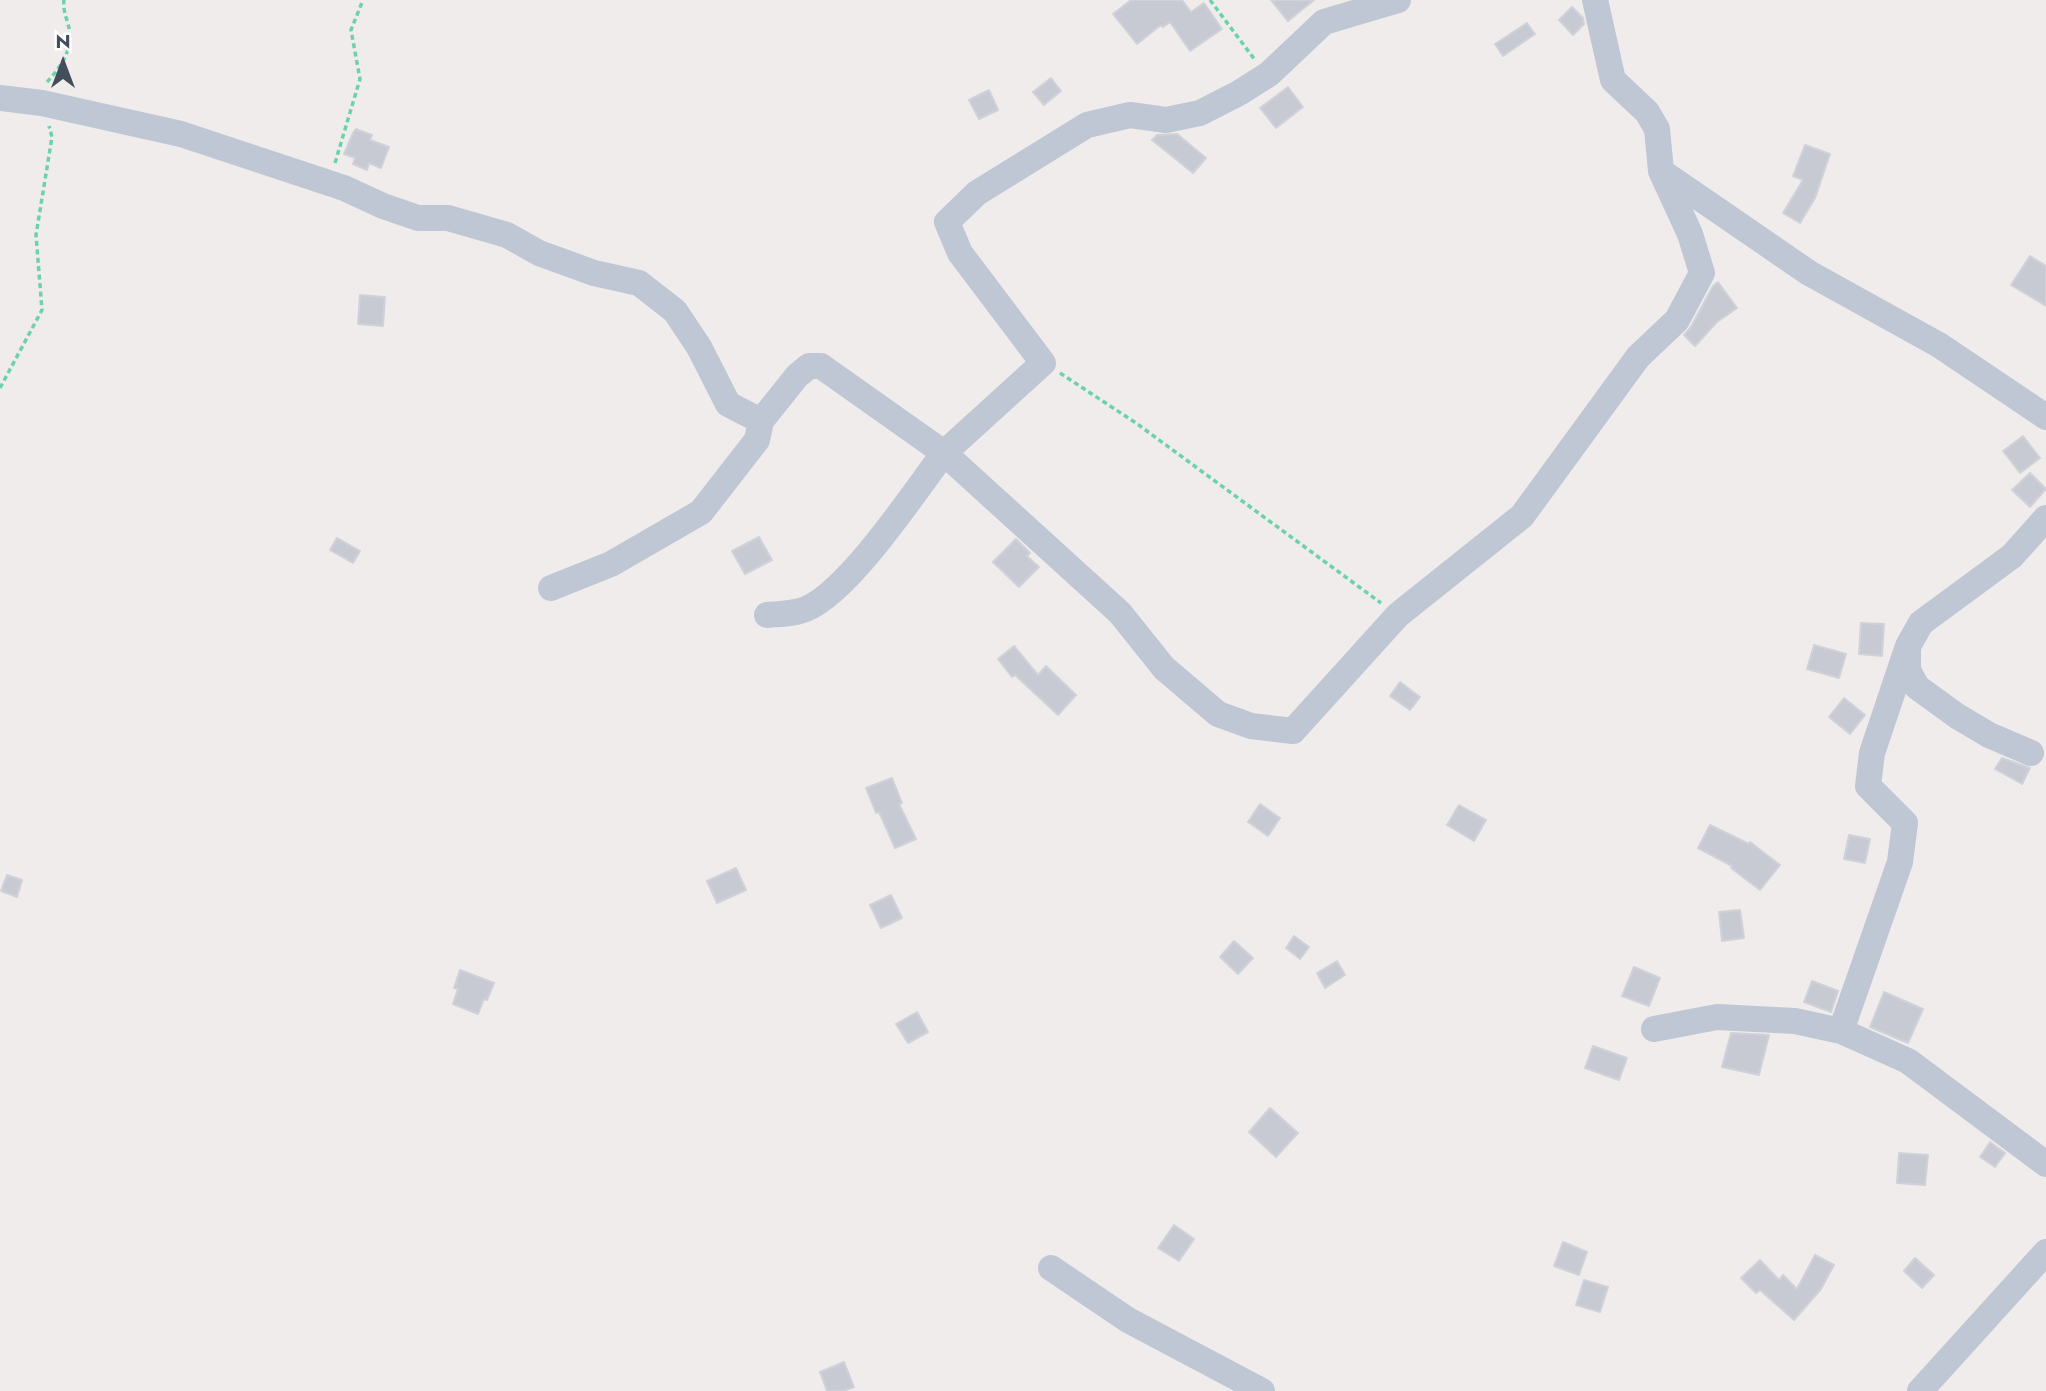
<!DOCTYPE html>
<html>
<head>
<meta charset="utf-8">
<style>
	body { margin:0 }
	#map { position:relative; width:2046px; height:1391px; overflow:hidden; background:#f0ecec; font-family:Jost,sans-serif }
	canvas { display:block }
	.north { position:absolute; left:28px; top:28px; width:70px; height:70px; -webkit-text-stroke:5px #fff; paint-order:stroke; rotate:0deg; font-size:19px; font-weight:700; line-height:28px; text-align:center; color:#434e5b }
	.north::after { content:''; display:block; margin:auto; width:24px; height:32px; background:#434e5b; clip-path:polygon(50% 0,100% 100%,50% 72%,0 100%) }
</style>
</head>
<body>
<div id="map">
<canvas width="2046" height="1391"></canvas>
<div class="north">N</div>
</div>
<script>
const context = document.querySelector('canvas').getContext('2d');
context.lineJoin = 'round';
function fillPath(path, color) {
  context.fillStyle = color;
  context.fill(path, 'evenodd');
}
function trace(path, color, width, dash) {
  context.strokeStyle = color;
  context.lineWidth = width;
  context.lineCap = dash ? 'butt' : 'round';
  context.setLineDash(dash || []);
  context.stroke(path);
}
const building = new Path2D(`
	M1131,0h51l9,12 13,-9 18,26 -32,22 -20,-29 -7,5 -2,-2 -24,19 -24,-30z
	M1271,0h43l-26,21z
	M1572,7l11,11 1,6 -11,11 -14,-15z
	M1527,23l8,11 -32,22 -8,-12z
	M1051,78l10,13 -17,14 -11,-13z
	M1288,87l15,20 -27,21 -16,-20z
	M989,90l9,20 -19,9 -10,-19z
	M356,129l16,6 -2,5 19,7 -8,21 -12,-5 -2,7 -14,-6 2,-6 -11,-4 9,-21z
	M1177,134l29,24 -13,15 -41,-33 5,-5z
	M1805,145l25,9 -15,44 -15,25 -17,-10 20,-33 -10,-4z
	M2030,256l16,10v40l-35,-21z
	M1718,282l19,26 -20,14 -22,24 -11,-11 7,-8 22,-41z
	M360,295l25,2 -2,29 -25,-2z
	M2023,436l17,22 -20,15 -17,-22z
	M2030,473l16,16 -16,18 -18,-17z
	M759,537l13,23 -27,14 -13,-23z
	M337,538l23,13 -7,12 -23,-13z
	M1016,539l14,14 -3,3 12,11 -20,20 -26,-25z
	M1861,623l23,1 -2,32 -23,-2z
	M1814,645l32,9 -7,24 -32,-9z
	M1014,646l24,29 8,-9 30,29 -18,20 -43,-40 -3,2 -14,-18z
	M1400,682l20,15 -10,13 -20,-14z
	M1844,698l21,17 -15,19 -21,-17z
	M2002,758l28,10 -8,16 -27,-15z
	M892,778l10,25 -3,1 17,35 -21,9 -16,-36 -3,1 -10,-25z
	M1260,804l20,14 -12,18 -20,-14z
	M1459,805l27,15 -12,21 -27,-16z
	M1710,825l39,19 1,-2 30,23 -20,25 -29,-22 1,-2 -34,-18z
	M1849,835l21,4 -5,24 -21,-4z
	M736,868l10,22 -29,13 -10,-22z
	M7,875l15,5 -5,17 -16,-6z
	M891,895l11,23 -21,10 -11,-23z
	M1740,910l4,28 -22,3 -3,-29z
	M1294,936l15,11 -9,12 -14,-11z
	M1234,941l19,17 -15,16 -18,-17z
	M1337,961l8,14 -20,13 -8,-15z
	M1634,967l26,11 -11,28 -27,-10z
	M460,970l34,13 -7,17 -3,-1 -6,15 -25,-10 5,-15 -4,-1z
	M1812,981l26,10 -7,21 -27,-10z
	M1884,992l39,17 -15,34 -38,-16z
	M917,1012l11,20 -20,11 -12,-19z
	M1731,1033l38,2 -10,40 -37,-8z
	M1593,1046l34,12 -8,22 -34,-12z
	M1270,1108l28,25 -22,24 -27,-25z
	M1990,1142l15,11 -10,14 -15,-10z
	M1899,1153l29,2 -3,30 -28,-2z
	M1174,1225l20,14 -15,22 -21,-13z
	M1563,1242l24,10 -8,23 -25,-9z
	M1815,1255l19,10 -13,24 -27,31 -34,-30 -4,3 -15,-15 19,-18 19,20 4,-5 14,14z
	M1915,1258l19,17 -12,13 -18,-17z
	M1584,1280l24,7 -8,25 -24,-7z
	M844,1362l10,25 -11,4h-16l-7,-19z`);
const path = new Path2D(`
	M1210,0l45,60
	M47,82c11,-12 22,-26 23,-44 1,-12 -8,-25 -6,-38
	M335,163l25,-84 -9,-49 12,-30
	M1060,373l76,50 245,180
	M0,388l42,-78 -6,-75 16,-98 -3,-11`);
const minor = new Path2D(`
	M0,98l42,5 139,31 163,54 39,18 35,12h30l59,17 32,18 55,20 45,10 36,28 24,36 29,57 33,17 -4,19 -56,72 -90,52 -60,24
	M1662,172l147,101 130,72 107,72
	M761,421l36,-45 12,-10h12l123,87 99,-90 -83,-110 -13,-31 30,-29 110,-68 43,-10 36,5 34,-7 39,-20 30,-19 55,-52 74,-22
	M767,615c11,-1 23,-1 33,-4 44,-11 114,-119 144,-158l176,160 44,55 54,46 33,12 42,5 105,-116 124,-99 116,-159 39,-37 25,-47 -12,-39 -29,-63 -4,-42 -10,-17 -34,-32 -18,-80
	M2031,753l-42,-18 -32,-19 -40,-29 -9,-17v-24l13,-23 91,-67 34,-38
	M1654,1029l63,-12 78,4 46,10 67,30 138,103
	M1841,1031l59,-169 5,-39 -37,-37 4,-33 36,-107
	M1051,1268l77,52 134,71
	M1920,1391l126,-139`);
fillPath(building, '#c8cad3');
trace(building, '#d0d2d9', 2);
trace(path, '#6bd2a9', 3.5, [5, 3.5]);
trace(minor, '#bec7d3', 26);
</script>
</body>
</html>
